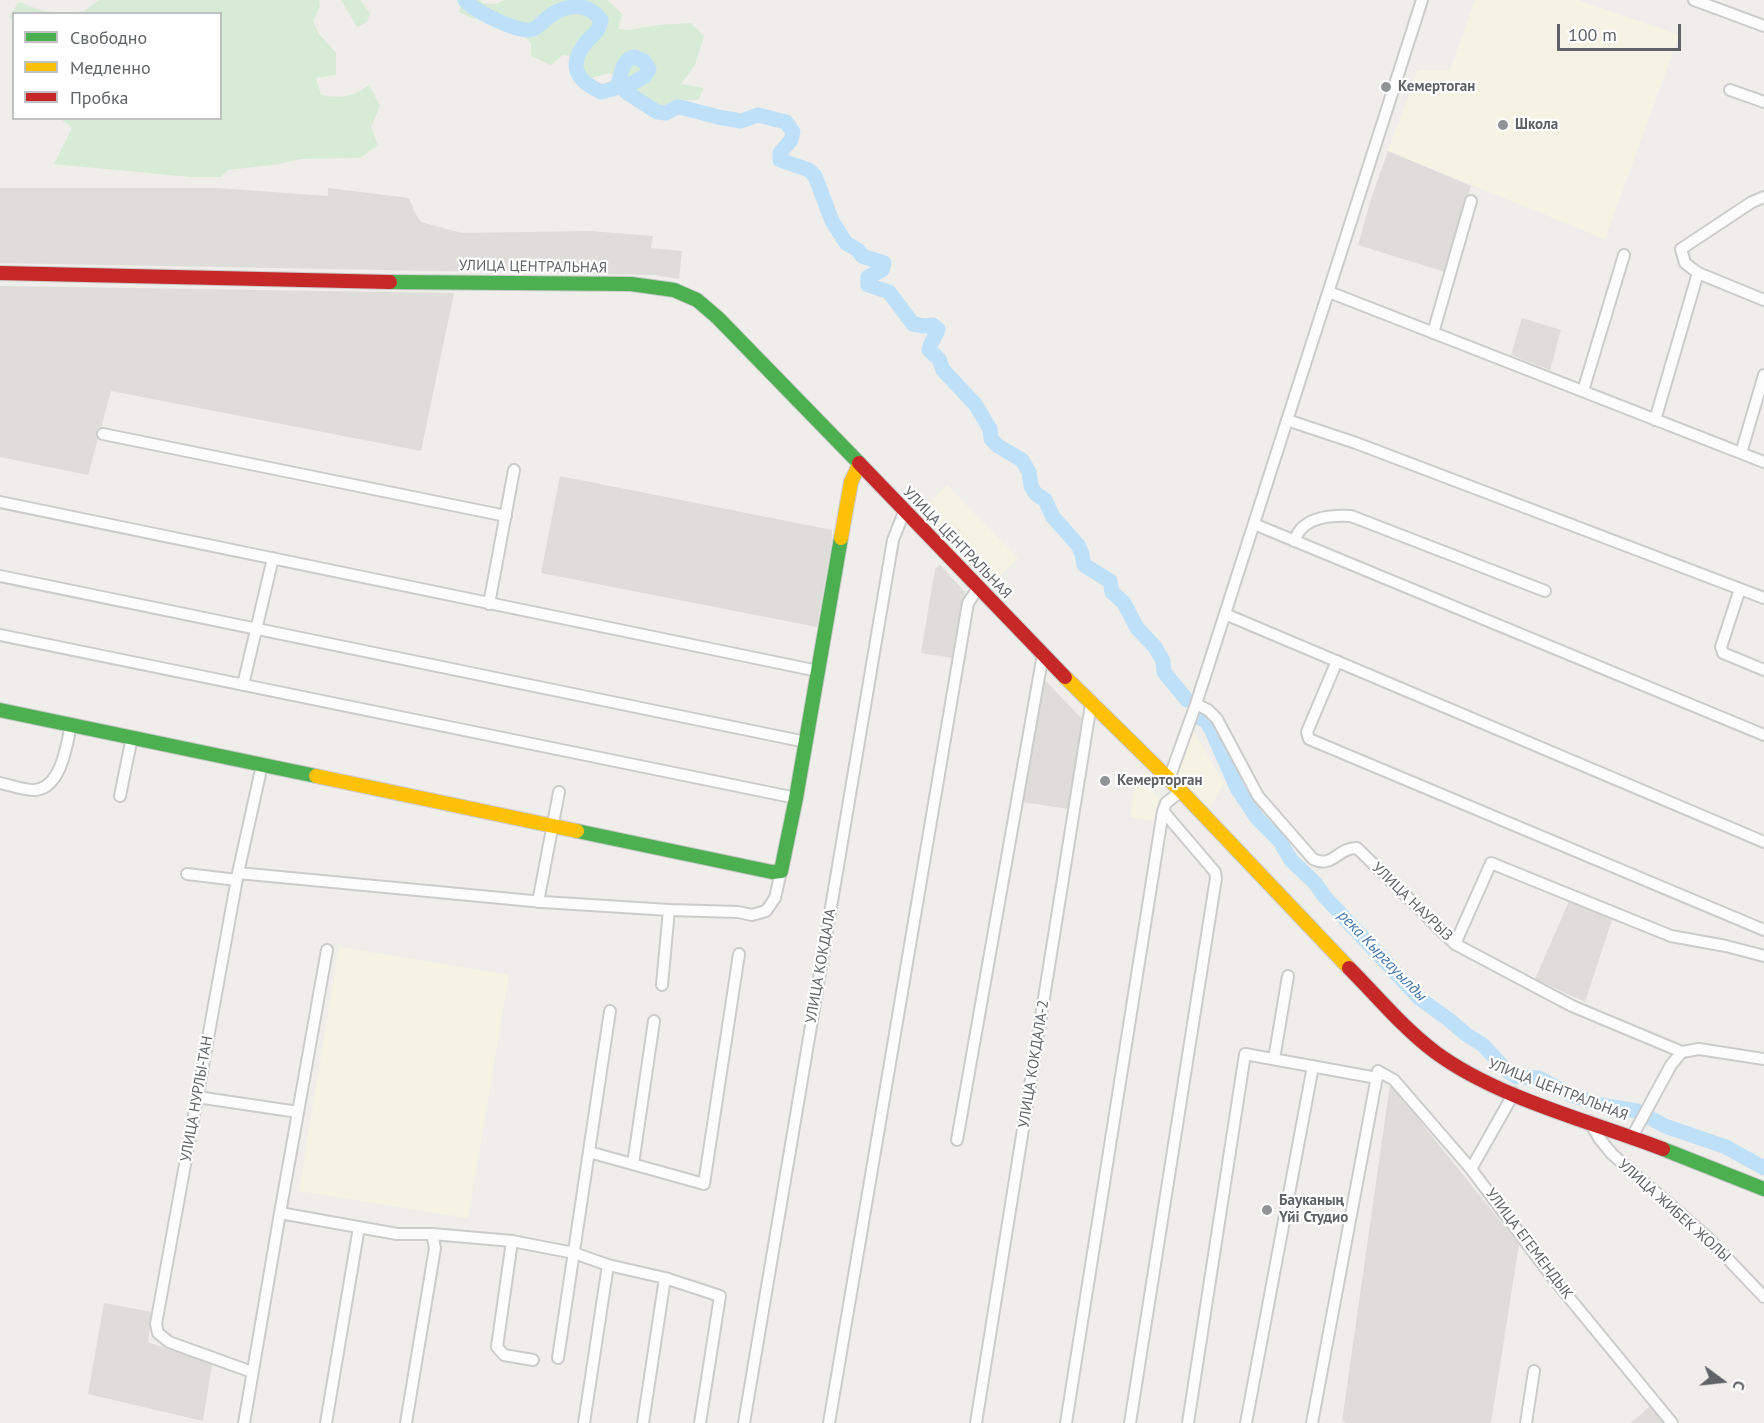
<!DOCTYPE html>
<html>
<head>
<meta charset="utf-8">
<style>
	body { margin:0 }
	#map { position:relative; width:1764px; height:1423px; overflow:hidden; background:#efeeea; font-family:"PT Sans",sans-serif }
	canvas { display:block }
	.legend { position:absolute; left:12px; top:12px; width:210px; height:108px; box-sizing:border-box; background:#fff; border:2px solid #bfc1c3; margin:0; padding:8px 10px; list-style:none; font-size:18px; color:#5f6368 }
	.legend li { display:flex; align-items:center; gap:12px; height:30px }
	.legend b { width:30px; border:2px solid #bfc1c3 }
	.north { position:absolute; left:1692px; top:1351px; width:60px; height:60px; -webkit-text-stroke:4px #fff; paint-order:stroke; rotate:105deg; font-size:16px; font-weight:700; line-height:24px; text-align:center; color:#5f6368 }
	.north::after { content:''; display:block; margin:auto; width:21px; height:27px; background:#5f6368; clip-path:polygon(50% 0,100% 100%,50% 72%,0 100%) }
	.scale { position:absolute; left:1557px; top:24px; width:124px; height:27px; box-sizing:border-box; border:3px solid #5f6368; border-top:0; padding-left:8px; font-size:18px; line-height:21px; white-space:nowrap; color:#5f6368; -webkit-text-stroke:4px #fff; paint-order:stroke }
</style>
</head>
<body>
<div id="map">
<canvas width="1764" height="1423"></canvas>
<ul class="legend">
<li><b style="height:8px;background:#4caf50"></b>Свободно</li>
<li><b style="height:8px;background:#ffc107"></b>Медленно</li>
<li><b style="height:8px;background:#c62828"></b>Пробка</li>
</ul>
<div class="north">С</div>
<div class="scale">100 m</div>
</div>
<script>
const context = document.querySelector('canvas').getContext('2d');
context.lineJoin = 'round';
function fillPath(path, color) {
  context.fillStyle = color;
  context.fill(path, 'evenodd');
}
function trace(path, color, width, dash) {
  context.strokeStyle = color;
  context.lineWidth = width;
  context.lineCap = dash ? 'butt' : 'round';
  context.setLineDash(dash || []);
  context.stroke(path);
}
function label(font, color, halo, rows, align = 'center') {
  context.font = font + ' "PT Sans",sans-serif';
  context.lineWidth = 4.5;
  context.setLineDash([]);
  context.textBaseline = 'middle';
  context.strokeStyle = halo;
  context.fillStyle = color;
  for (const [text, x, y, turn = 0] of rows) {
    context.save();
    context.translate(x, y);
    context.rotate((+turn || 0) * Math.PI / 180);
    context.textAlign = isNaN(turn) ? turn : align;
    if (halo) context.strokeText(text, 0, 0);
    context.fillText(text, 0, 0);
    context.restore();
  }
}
const commercial = new Path2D(`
	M1475,0h103l101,35 -74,204 -217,-88 30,-81 32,1z
	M947,485l71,73 -29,28 -71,-72z
	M1193,731l31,52 -15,26 -34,-32z
	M1137,774l22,25 -4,22 -25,-4z
	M339,947l170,28 -41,243 -169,-27z`);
const industrial = new Path2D(`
	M1388,151l83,35 -26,86 -87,-27 14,-49z
	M0,188h218l110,8v-8l81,10 6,15 6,9 41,11 129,-2 62,5 -2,12 31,3 -3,28 -24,-4 -655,-12z
	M0,286l454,7 -33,158 -310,-60 -23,84 -88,-18z
	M1522,318l39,12 -11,40 -39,-15z
	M560,476l272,54v11l-15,86 -276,-54z
	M940,565l25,27 -12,66 -32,-5 14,-84z
	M1043,678l40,42 -15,89 -46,-7z
	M1570,899l43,18 -28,85 -50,-23z
	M1390,1084l129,160 -28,179h-144l-5,-2z
	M104,1303l48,9 -4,30 64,22 -9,57 -115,-27z
	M1650,1406l15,17h-34z`);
const green = new Path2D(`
	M99,0h220l1,6 -7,15 6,13 17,19v22l-20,3 5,17c20,4 32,2 48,-10l11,21 -9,21 7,18 -18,13 -60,1 -21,5 -51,6 -7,7h-31l-136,-13 18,-36 -11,-9 159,-1v-104l-149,-1 13,-2z
	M341,0h19l10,13 -3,9 -10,5z
	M462,0h18l2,3 13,1 10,-4h102l15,14 -4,15 10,1 31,-5 32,-2 13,13 -9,29 -14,19 23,4 -6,12h-21l-15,8 -20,-7 -32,-28 -26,7 -4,-23 -17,-2 -12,10 -20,-9v-13l-14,-14 -22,-5 -11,-8 -11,3 -14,-7z
	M19,2l21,8 18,3 -44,1 -1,8 -4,-6z`);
const river = new Path2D(`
	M465,0c7,10 56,35 68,29 7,-3 12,-10 18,-14 18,-11 37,-13 50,5 -3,12 -5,12 -13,20 -21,24 -13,40 13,52l15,-4c7,-11 3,-27 18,-31l10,4 5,8 -4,7 -18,10 -1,6 31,20 9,1 11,-6 7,1 34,9 23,4 17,-6 28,7 7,10 -2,8 -11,13v7l29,10 6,6 17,45 14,22 12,7 4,6 22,7 -2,7 -14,7v8l21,7 24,32 11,2 9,-1 5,4c-2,8 -8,13 -9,21l10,9 4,11 32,34 15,25 1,10 7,7 24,14 7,12 2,14 4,7 10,7 8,17 25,28 4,9 2,11 26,16 2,11 12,11 13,25 18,19 8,14 1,11 23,28
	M1198,717l8,4 6,10 25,57 20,30 22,22 12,20 24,23 9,13 95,102 29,21 19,16 16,10 24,26 10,6 22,1 32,17 30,10 36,6 28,15 61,21 38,21`);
const street = new Path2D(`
	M1694,0l70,26
	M1730,90l34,12
	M1764,197l-12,5 -71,47 4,14 13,10 66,27
	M1329,292l435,170
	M1433,333l38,-132
	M1583,391l41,-136
	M1287,420l69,23 408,155
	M1655,420l43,-147
	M103,434l403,82
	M1741,453l23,-78
	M0,502l818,169
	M1254,524l510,211
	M1294,541c2,-4 4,-9 7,-12 12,-13 34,-14 50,-13l194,75
	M0,576l806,166
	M1740,589l-19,58 2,6 41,17
	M489,604l25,-134
	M1225,614l539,228
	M0,635l796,163
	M1337,661l-30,71 2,7 455,191
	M243,685l30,-127
	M1196,704l12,6 9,9 41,77 55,63c20,10 25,-12 44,-11l98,96 117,62 110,46 17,-3 65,10
	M1169,779l27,-75 226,-704
	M0,783c10,2 23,7 33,7 28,0 34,-45 38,-66
	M120,796l12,-59
	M238,873l305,29 126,8 69,2 14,3 14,-4 9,-13 6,-27
	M187,874l50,6
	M538,902l21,-110
	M1455,944l36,-81 180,73 55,10 38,10
	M662,985l7,-75
	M1274,1059l14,-83
	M197,1097l101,15
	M1589,1121l10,17 13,16 96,84 56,59
	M1632,1137l39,-72 11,-13
	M957,1140l86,-486
	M589,1152l115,32 35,-230
	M633,1164l21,-143
	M1471,1169l43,-76
	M280,1213l117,21h35l80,7 62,12 34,12 57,13 55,18 -20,127
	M512,1241l-15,106 7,8 29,5
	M558,1358l52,-347
	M252,1372l-83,-30 -11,-9 -2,-9 82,-451 24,-108
	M244,1423l36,-210 47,-263
	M326,1423l33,-196
	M406,1423l29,-175 -3,-14
	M584,1423l24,-158
	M643,1423l22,-145
	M744,1423l149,-883 11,-28
	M829,1423l139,-820 10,-15
	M976,1423l115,-719
	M1066,1423l97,-612 3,-8 15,-12
	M1130,1423l86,-545 -1,-6 -52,-61
	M1188,1423l57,-369 132,24
	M1246,1423l67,-357
	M1312,1423l66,-352 16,9 77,89 82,109 119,145
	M1526,1423l8,-52`);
const fast = new Path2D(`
	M390,282l241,2 43,6 23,10 21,18 141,145
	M0,710l316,66
	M577,831l195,41 9,-1 15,-73 45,-260
	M1663,1149l101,40`);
const slow = new Path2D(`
	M841,538l10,-56 8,-17
	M1065,677l116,114 168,177
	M316,776l261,55`);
const jam = new Path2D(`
	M0,273l390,9
	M859,463l206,214
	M1349,968c28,28 54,60 86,84 62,46 155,69 228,97`);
const markers = [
	[1386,87,6,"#919496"],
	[1503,125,6,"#919496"],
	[1105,781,6,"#919496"],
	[1267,1210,6,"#919496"]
];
const poiNames = [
	["Кемертоган",1398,87],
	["Школа",1515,125],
	["Кемерторган",1117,781],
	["Бауканың",1279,1201],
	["Үйі Студио",1279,1218]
];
const streetNames = [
	["УЛИЦА ЦЕНТРАЛЬНАЯ",533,267,1],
	["УЛИЦА ЦЕНТРАЛЬНАЯ",957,543,46],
	["УЛИЦА НАУРЫЗ",1412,902,44],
	["УЛИЦА КОКДАЛА",821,966,-80],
	["УЛИЦА КОКДАЛА-2",1034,1064,-81],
	["УЛИЦА ЦЕНТРАЛЬНАЯ",1558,1090,21],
	["УЛИЦА НУРЛЫ-ТАН",197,1099,-80],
	["УЛИЦА ЖИБЕК ЖОЛЫ",1674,1211,42],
	["УЛИЦА ЕГЕМЕНДЫК",1529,1244,53]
];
const waterNames = [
	["река Кыргауылды",1382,956,46]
];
fillPath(commercial, '#f7f3e4');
fillPath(industrial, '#dfddda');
fillPath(green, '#d8ebd6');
trace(river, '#bfe0f9', 15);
trace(street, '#cbcccc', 14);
trace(fast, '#cacacb', 16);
trace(slow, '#cacacb', 16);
trace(jam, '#cacacb', 16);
trace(street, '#fdfcfc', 10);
trace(fast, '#4caf50', 14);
trace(slow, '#ffc107', 14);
trace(jam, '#c62828', 14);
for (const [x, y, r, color] of markers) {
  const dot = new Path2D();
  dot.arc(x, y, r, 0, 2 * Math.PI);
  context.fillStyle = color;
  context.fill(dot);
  trace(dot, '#fff', 2);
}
label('bold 15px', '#5f6368', '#fff', poiNames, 'left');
label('15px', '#5f6368', '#fff', streetNames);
label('italic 16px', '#4174aa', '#fff', waterNames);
</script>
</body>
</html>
